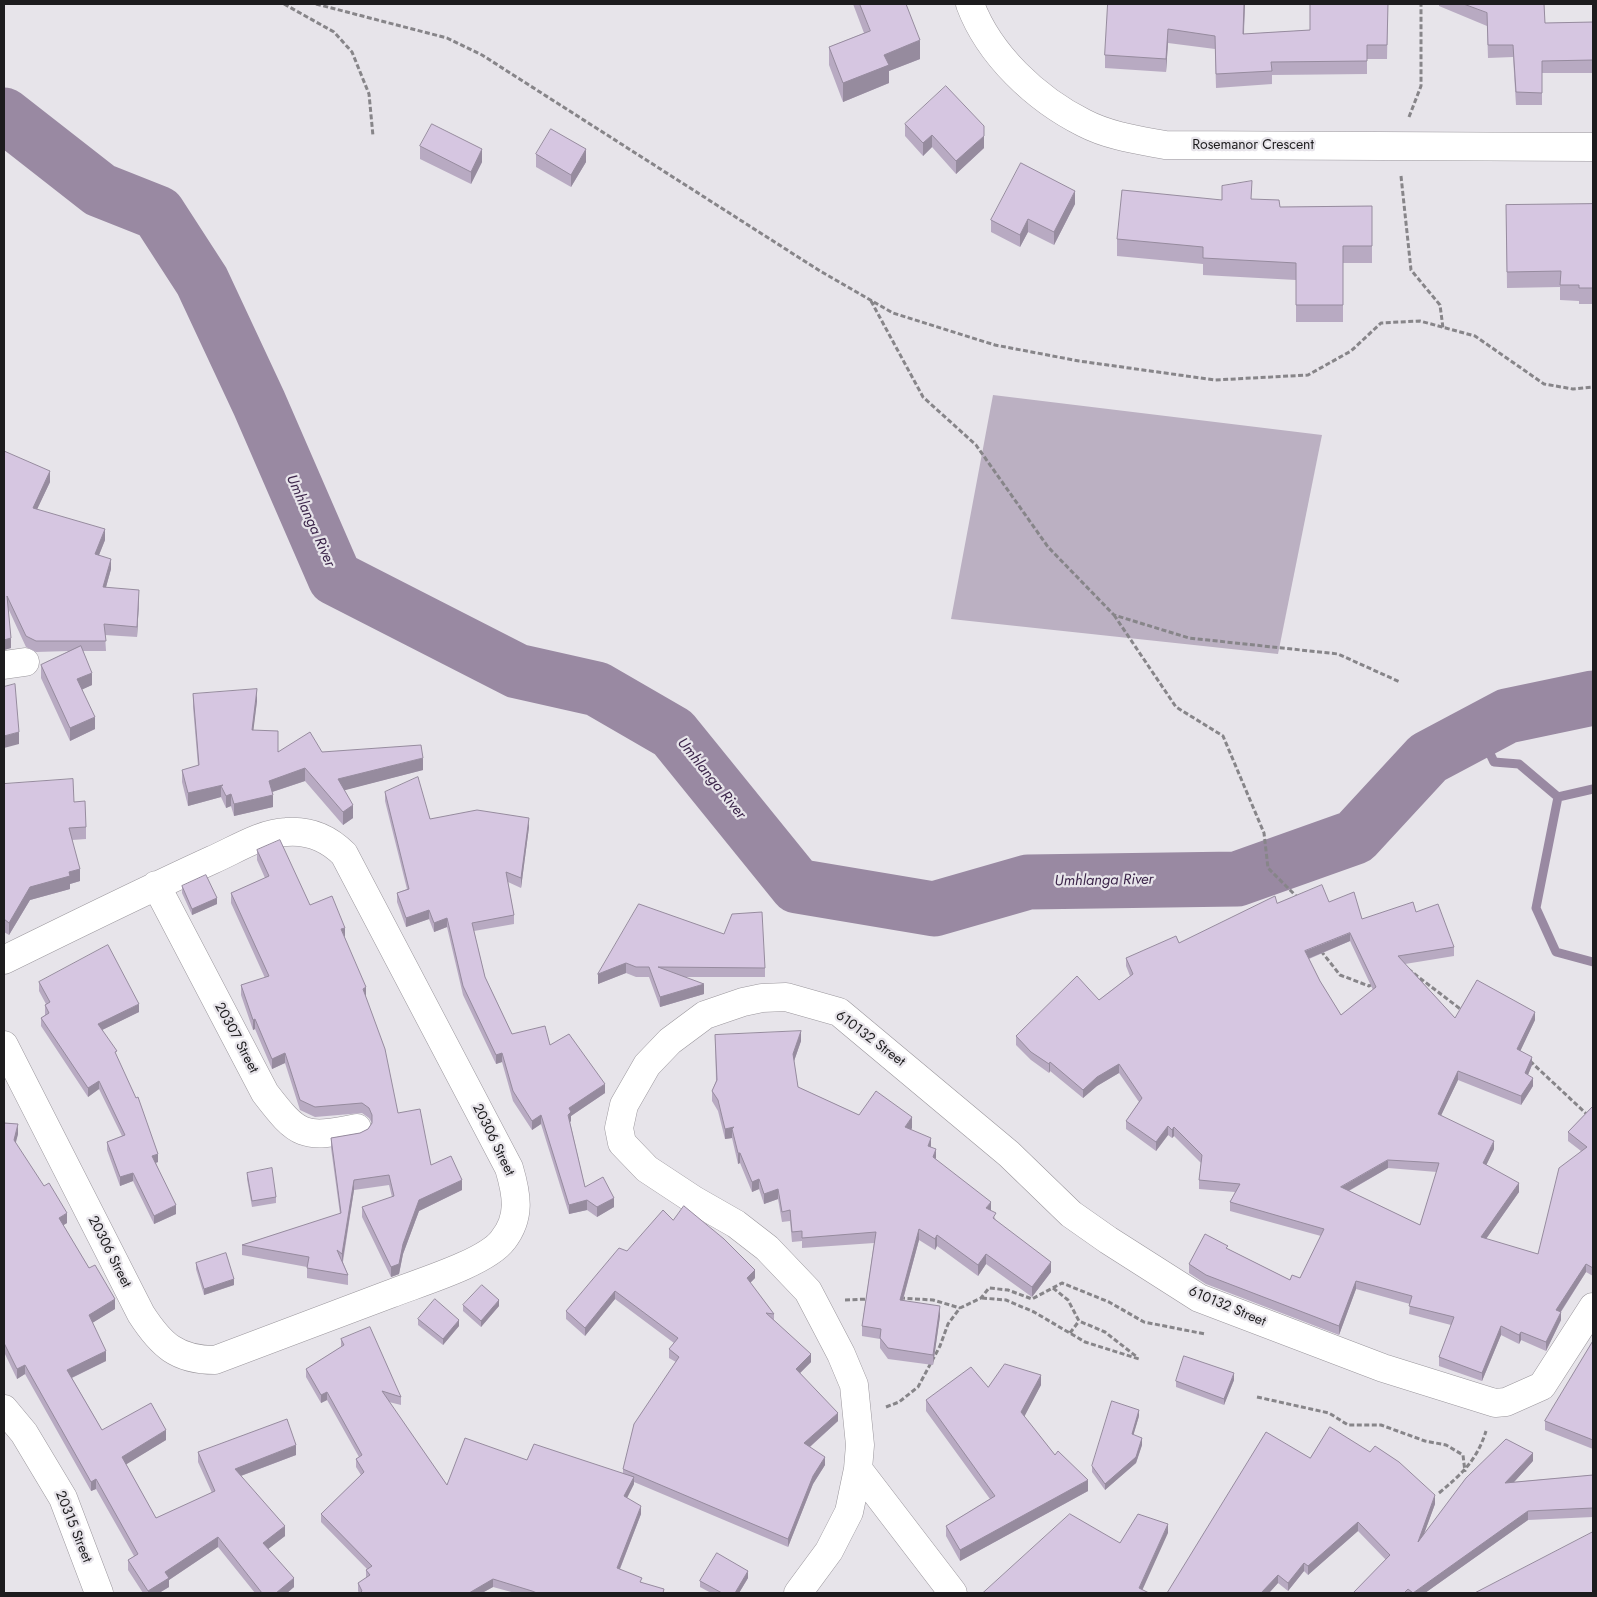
<!DOCTYPE html>
<html>
<head>
<meta charset="utf-8">
<style>
	body { margin:0 }
	#map { position:relative; width:1597px; height:1597px; overflow:hidden; background:#e7e4ea; font-family:Jost,sans-serif }
	canvas { display:block }
	.frame { position:absolute; inset:0; border:5px solid #1d1c1e; pointer-events:none }
</style>
</head>
<body>
<div id="map">
<canvas width="1597" height="1597"></canvas>
<div class="frame"></div>
</div>
<script>
const context = document.querySelector('canvas').getContext('2d');
context.lineJoin = 'round';
function fillPath(path, color) {
  context.fillStyle = color;
  context.fill(path, 'evenodd');
}
function trace(path, color, width, dash) {
  context.strokeStyle = color;
  context.lineWidth = width;
  context.lineCap = dash ? 'butt' : 'round';
  context.setLineDash(dash || []);
  context.stroke(path);
}
function label(font, color, halo, rows, align = 'center') {
  context.font = font + ' Jost,sans-serif';
  context.lineWidth = 4.5;
  context.setLineDash([]);
  context.textBaseline = 'middle';
  context.strokeStyle = halo;
  context.fillStyle = color;
  for (const [text, x, y, turn = 0] of rows) {
    context.save();
    context.translate(x, y);
    context.rotate((+turn || 0) * Math.PI / 180);
    context.textAlign = isNaN(turn) ? turn : align;
    if (halo) context.strokeText(text, 0, 0);
    context.fillText(text, 0, 0);
    context.restore();
  }
}
const green = new Path2D(`
	M993,395l329,40 -44,219 -327,-35z`);
const stream = new Path2D(`
	M1465,739l19,2 10,21 25,2 39,33 -22,111 20,44 37,10
	M1558,797l35,-8`);
const river = new Path2D(`
	M4,115l96,75 58,23 44,68 57,122 76,175 182,93 80,18 76,44 124,153 137,23 94,-27 209,-3 118,-42 73,-79 79,-42 86,-18`);
const path = new Path2D(`
	M284,4l50,28 18,20 17,42 4,42
	M316,4l131,34 35,17 338,216 73,42 102,32 84,16 136,19 93,-5 43,-24 30,-28 39,-2 55,15 69,48 29,5 20,-2
	M1409,117l12,-31v-82
	M1401,176l10,94 29,35 3,23
	M871,301l52,96 53,48 72,102 66,68 75,23 149,16 62,28
	M1114,615l62,92 47,29 41,97 4,35 31,31
	M1321,951l19,24 29,11 4,-2
	M1408,969l55,42
	M1530,1061l63,59
	M1053,1288l15,12 11,21 26,11 32,25
	M900,1298l33,2 27,8
	M982,1298l24,2 28,12 51,30 54,17
	M845,1300l23,-1
	M1070,1333l9,-12
	M1257,1397l72,16 19,12h33l44,16 21,4 17,10 2,17
	M886,1407l13,-5 19,-15 22,-41 8,-22 12,-16 21,-10 8,-10 19,2 24,9 30,-16 47,19 35,20 61,12
	M1439,1493c23,-19 38,-33 47,-62`);
const minor = new Path2D(`
	M970,4c19,51 66,95 114,119 25,13 54,17 81,22l428,2
	M4,665l21,-3
	M156,885l109,208c33,43 38,46 92,35
	M4,960c69,-34 138,-68 208,-100 23,-10 49,-27 74,-28 23,-2 42,6 58,22l165,314c8,27 12,49 -6,72 -17,23 -85,43 -113,54 -58,22 -117,44 -175,66 -38,0 -54,-15 -74,-46l-137,-269
	M4,1409l20,24 39,65 36,95
	M858,1469l95,124
	M798,1593l31,-42 20,-39 9,-43 2,-24 -6,-60 -13,-31 -33,-63 -41,-43 -31,-24 -42,-24 -47,-31 -25,-26 -3,-15 5,-23 23,-40 23,-24 35,-26 38,-13 19,-4 24,-1 53,15 170,142 62,60 37,26 91,58 184,70 112,35 11,-1 36,-16 51,-79`);
const wall = new Path2D(`
	M853,4h53l14,55 -31,12v12l-46,19 -14,-37v-18l35,-14z
	M1108,4h137l-1,30 66,-4 78,-26 -1,55h-20v15l-95,1v9l-56,4 -1,-39 -47,-6 -2,29 -61,-4v-13z
	M1439,4h105l1,19 48,-1v51h-51v32h-26l-3,-48 -25,1 -1,-32 -48,-20z
	M905,124l79,24 -28,26 -24,-27 -9,9 -18,-20z
	M420,146l62,16 -11,22 -51,-25z
	M536,154l50,8 -15,25 -35,-20z
	M1252,199l28,8 92,-1v57h-29v59h-47v-42l-93,-5v-11l-86,-8v-17l105,-39z
	M1075,204l-21,41 -26,-13 -8,15 -29,-15v-12z
	M1593,204v100h-14v-3l-19,-1v-13l-53,1 -1,-83z
	M4,451l46,31 -13,27 68,31 -6,15 12,14 -5,18 33,14 -2,36 -32,-2 1,16h-23l9,34 -10,4 13,40 -25,12 -29,-63v-13l28,-14 -33,1 -10,-5 -18,-39 3,40 -7,2z
	M193,694l64,7 -4,29 25,21 44,1 101,18 -79,20 9,28 -10,7 -38,-44 -33,11 1,15 -39,9 -3,-10 -5,2 -5,-11 -33,9 -6,-24v-12l16,-4 -5,-59z
	M4,784l70,18 12,25v12l-14,1 8,41 -10,3v5l-40,11 -21,35 -5,-3z
	M385,792l45,27 99,8 -8,61 -13,-6 6,33v9l-40,7 11,46 27,57 38,11 55,48 -34,23v5l-1,1 15,65 29,20 -17,10 -10,-7 -18,4 -28,-90 -9,6 -19,-29 -11,-39 -6,2 -33,-69 -16,-68 -13,5 -5,-13 -23,8 -9,-25v-9l10,-4 -22,-88z
	M257,850l53,55 35,33 21,60 32,115 33,52 31,25 -43,21 -16,43 -4,20 -8,3 -29,-60v-10l30,-10 -3,-12 -35,5 -11,72 5,13v10l-41,-7v-11l-65,-12v-10l98,-31 -9,-66v-10l29,-5 8,-4 4,-6 -3,-5 -7,-5 -47,4 -15,-7 -15,-47 -13,6 -17,-40 -2,1 -12,-35v-10l24,-7 -34,-75v-10l34,-15 -8,-18z
	M182,886l35,18 -25,11 -10,-22z
	M1329,902l33,17 54,-7 38,35v9l-49,8 50,54 80,2 -15,31 12,14 -4,10 5,11 -12,19 -63,-25 -17,35 53,34 -8,16 33,27 -33,47 52,15 43,-103 -13,-10v-9l25,-26v170l-7,-4 -25,40v8l-15,31 -25,-11 -2,4 -18,-9 -19,46 -43,-15v-9l12,-32 -42,-11 1,-10 -54,-15 -17,46 -133,-51 -17,-11v-9l39,-15 62,31 10,-2 21,-42 -91,-25v-9l5,-10 -36,-3v-9l2,-17 -27,-27 -2,2 -4,-3 -12,16 -30,-22v-8l13,-19 -20,-29 -22,13 -14,12 -33,-27 -1,2 -18,-13 -15,-15v-9l83,-36 31,-24 -4,-10v-8l53,-15 98,-40zM1350,941l23,49 -32,25 -21,-34 -11,-22zM1388,1168l49,4 -17,53 -71,-34z
	M639,904l126,64v9h-80l19,17 -44,13 -11,-30h-13l-10,-4 -28,11z
	M39,982l100,30 -37,18 15,27 41,105 -2,1 20,51 -22,10 -21,-43 -13,5 -13,-36v-8l15,-6 -23,-47 -11,8 -47,-71v-8l4,-3v-10l1,-1 -7,-13z
	M715,1035l86,6 -7,20 4,26 61,28 53,13 -1,2 20,17 5,12 55,52 5,9 55,52 -19,25 -46,-33 -8,12 -41,-30 -2,4 -16,-10 -16,60 37,16 -7,49 -45,-6 -8,-11v-9l-18,-3v-10l12,-83 -72,5v-7l-10,1 -2,-21 -8,1 -4,-23 -14,5 -5,-15 -7,3 -12,-29 -2,1 -6,-26 -7,1 -7,-28 -6,-10v-10l4,-10z
	M4,1123l14,11 -3,9 52,80 -4,2 26,43 26,41 -23,14 14,38 -34,17 30,52 64,10 -40,24 30,54 56,-25 -14,-31v-10l98,3 -55,21 44,60 -17,13 26,38 -7,6h-32l-37,-46 -49,33v7l-10,6h-16l-15,-23v-10l6,-4 -38,-67 -5,2 -66,-117 -8,5 -13,-27z
	M247,1173l29,24v6l-24,4 -5,-28z
	M673,1220l82,58 -5,5 24,31v6l37,42 -11,11 38,48 -28,26 15,18 -12,19 -25,63 -154,-65v2l-7,14 14,16 -21,55 22,14 22,10h-149l-22,-6 -11,6h-123l-1,-2v-8l8,-5v-8l1,-1 -46,-47v-8l40,-39 -5,-8v-8l3,-2 -32,-57 -6,3 -15,-26v-8l35,-22v-8l60,58v8l-12,-3 58,83 80,-25 96,13v-4l53,-107 -7,-4v-9l5,-6 -59,-44 -30,37 -19,-17v-8l61,-60z
	M196,1263l38,22 -30,10 -8,-26z
	M463,1305l36,1 -18,21 -18,-16z
	M418,1319l41,7 -16,19 -25,-20z
	M1593,1341v108l-48,-19v-9z
	M1234,1380l-10,25 -48,-18v-6z
	M1041,1385l-17,31 31,39 33,36 -128,70 -14,-25v-10l44,-27 -64,-88v-11l62,-13z
	M1139,1416l-6,19 9,10 -6,18 -31,27 -13,-18v-6z
	M1310,1458l125,46 -11,30 109,-73 -19,21 79,-7v42l-65,3 -103,73h-72l33,-33 -28,-29 -50,44 -4,-4 -16,20 -10,-8 -9,10h-102z
	M748,1578l-9,15h-28l-11,-6v-6z`);
const shadedWall = new Path2D(`
	M1244,4h1l-2,44v-14z
	M1168,29v14l-2,29v-13z
	M920,40v19l-31,12v12l-46,19v-19l41,-28z
	M932,135v12l-9,9v-13z
	M984,136v12l-28,26v-13z
	M482,149v13l-11,22v-12z
	M586,149v13l-15,25v-12z
	M1075,191v13l-21,41v-13z
	M1028,219v13l-8,15v-12z
	M50,471v11l-17,36v-10z
	M105,529v11l-10,25v-11z
	M111,559v10l-8,29v-11z
	M139,590v11l-2,36v-10z
	M11,638v10l-7,2v-10z
	M92,673v12l-15,7v-13z
	M257,689v12l-5,41v-12z
	M95,717v12l-25,12v-13z
	M19,732v12l-15,4v-12z
	M423,758v12l-85,22v-13z
	M305,768v13l-36,12v-12z
	M223,785l-2,1v11l-33,9v-13z
	M231,794v12l-5,2v-12z
	M273,795v12l-39,9v-12z
	M353,805v13l-10,7v-13z
	M529,818v9l-8,61v-10z
	M80,869v12l-10,3v5l-40,11 -21,35v-12l21,-36 39,-15z
	M217,898v6l-25,11v-6z
	M429,910v9l-23,8v-9z
	M447,918v9l-13,5v-9z
	M345,928v10l-4,-9z
	M1350,933v8l-45,19v-9z
	M626,963v10l-28,11v-10z
	M704,984v10l-44,13v-10z
	M366,987v11l-3,-9z
	M139,1004v8l-41,20v-8z
	M1535,1012v8l-18,38v-9z
	M255,1019v10l-2,1v-10z
	M801,1031v10l-8,23v-10z
	M285,1053v10l-13,6v-10z
	M502,1053v9l-6,2v-9z
	M1532,1057v8l-7,17v-9z
	M1050,1062v9l-1,2v-9z
	M1119,1064v9l-22,13 -14,12v-8l14,-13z
	M1458,1071v9l-20,42v-8z
	M1533,1078v8l-12,19v-9z
	M99,1081v8l-11,8v-9z
	M605,1084v9l-34,23v5l-3,3 1,-16z
	M541,1115v9l-9,6v-9z
	M912,1117v11l-7,10v-11z
	M18,1124v10l-4,16v-10z
	M1168,1126v9l-12,16v-9z
	M734,1127l-2,2v9l-7,1v-10z
	M1174,1127v9l-2,2v-8z
	M931,1138v10l-3,-2z
	M1494,1141v8l-11,23v-9z
	M936,1149v10l-3,-2z
	M738,1153h2v10l-2,1z
	M158,1154v8l-6,2v-8z
	M1388,1160v8l-47,27v-8z
	M133,1173v8l-13,5v-9z
	M759,1179v10l-7,3v-10z
	M354,1180v10l-12,74v-10z
	M462,1180v10l-43,21 -16,43 -4,20 -8,3v-10l12,-23 16,-44z
	M1519,1183v9l-38,54v-9z
	M778,1189v10l-14,5v-10z
	M614,1198v9l-17,10v-10z
	M587,1200v10l-18,4v-9z
	M991,1202v10l-5,-4z
	M176,1205v9l-22,10v-8z
	M67,1213v10l-8,5v-10z
	M919,1229v11l-19,70v-10z
	M937,1235v11l-2,4v-11z
	M986,1254v10l-8,12v-11z
	M1051,1262v10l-19,25v-10z
	M1586,1264v8l-30,47v-9z
	M755,1270v8l-8,8v-8z
	M234,1279v6l-30,10v-6z
	M1356,1281v8l-17,46v-9z
	M615,1291v8l-30,37v-8z
	M115,1299v10l-26,16v-10z
	M499,1300v6l-18,21v-6z
	M940,1306v10l-7,49v-10z
	M1561,1312v8l-15,31v-9z
	M459,1320v6l-16,19v-6z
	M1501,1326v9l-19,46v-8z
	M1521,1332v8l-2,4v-9z
	M106,1351v10l-39,19v-10z
	M811,1354v8l-15,15v-8z
	M25,1365v9l-8,5v-10z
	M1234,1373v7l-10,25v-6z
	M1041,1375v10l-20,38v-11z
	M327,1392v8l-6,3v-8z
	M1139,1410v6l-7,24v-6z
	M838,1413v8l-34,31v-9z
	M166,1430v10l-44,27v-10z
	M1142,1438v7l-6,18 -31,27v-6z
	M296,1445v10l-61,23v-9z
	M1533,1453v8l-28,31v-9z
	M825,1457v8l-12,19 -25,63v-8l25,-63z
	M634,1477v7l-10,20v-8z
	M96,1479v10l-5,2v-9z
	M1088,1480v11l-128,70v-11z
	M1435,1495v9l-17,46v-8z
	M641,1506v8l-24,62v-8z
	M1528,1511v9l-103,73h-12z
	M1358,1522v9l-50,44v-9z
	M1168,1524v9l-27,60 -2,-5z
	M285,1526v10l-22,17v-10z
	M218,1537v10l-49,33v7l-10,6h-11v-2l17,-19z
	M1304,1563v8l-16,20v-8z
	M748,1571v7l-9,15h-4z
	M1278,1575v8l-9,10h-8z
	M294,1578v9l-7,6h-11z
	M493,1579v8l-11,6h-13z`);
const building = new Path2D(`
	M860,4h46l14,36 -36,15 5,10 -46,18 -14,-36 41,-16z
	M1108,4h136l-1,30 67,-4v-26h78l-1,41h-20v16l-96,1 1,9 -56,3 -1,-38 -47,-7 -2,30 -61,-4z
	M1464,4h80l1,19 48,-1v38l-51,1v32l-26,-1 -3,-47h-25l-1,-32z
	M946,86l38,40v10l-28,25 -24,-26 -9,8 -18,-19z
	M432,124l50,25 -11,23 -51,-26z
	M551,129l35,20 -15,26 -35,-21z
	M1021,163l54,28 -21,41 -26,-13 -8,16 -29,-15z
	M1252,181l-1,18 28,1 1,7 92,-1v40h-29v59h-47v-42l-93,-5v-11l-86,-8 5,-49 100,10v-14z
	M1593,204v84h-14v-3h-19l1,-14 -54,1 -1,-67z
	M4,451l46,20 -17,37 72,21 -10,25 16,5 -8,28 36,3 -2,37 -33,-3 2,17h-70l-10,-5 -19,-40 4,42 -7,2z
	M81,646l11,27 -15,6 18,38 -25,11 -29,-63z
	M15,684l4,48 -15,4v-49z
	M257,689l-5,41 26,1v21l32,-20 12,20 99,-7 2,13 -85,21 15,26 -10,7 -38,-44 -36,13 4,14 -39,9 -3,-10 -5,2 -5,-10 2,-1 -35,8 -6,-23 17,-5 -6,-71z
	M418,777l12,42 47,-9 52,8 -8,60 -15,-6 8,43 -42,8 13,54 27,57 33,-8 5,19 19,-11 36,50 -36,24 2,4 -3,3 17,72 18,-10 11,21 -17,9 -10,-7 -18,5 -28,-90 -9,6 -19,-30 -11,-38 -6,2 -33,-69 -16,-68 -13,5 -5,-13 -23,8 -9,-25 12,-4 -24,-97z
	M73,779l1,23 11,-1 1,26 -17,1 11,41 -11,3 1,4 -40,11 -21,36 -5,-4v-135z
	M280,840l30,65 22,-9 13,32 -4,1 25,58 -3,2 22,60 13,64 22,-4 11,56 20,-9 11,24 -43,20 -16,44 -4,20 -8,3 -29,-60 32,-11 -5,-21 -35,5 -12,74 -5,-4 11,25 -41,-7 2,-11 -67,-12 99,-32 -10,-75 29,-5 8,-4 4,-6v-8l-3,-7 -7,-5 -47,4 -15,-7 -15,-47 -13,6 -17,-40 -2,1 -12,-35 28,-9 -38,-83 38,-17 -12,-26z
	M206,875l11,23 -25,11 -10,-23z
	M1322,885l7,17 25,-10 8,27 51,-17 3,10 22,-8 16,43 -56,9 57,62 22,-38 58,32 -18,37 15,8 -7,16 8,5 -12,18 -63,-25 -20,43 56,27 -11,22 36,20 -38,54 57,17 21,-86 28,-21 -19,-15 25,-26v162l-7,-4 -30,46 5,2 -15,30 -25,-10 -2,3 -18,-9 -19,47 -43,-16 15,-40 -45,-11 3,-10 -56,-15 -17,45 -133,-51 -17,-11 16,-30 23,12 -2,2 64,32 2,-5 8,3 24,-49 -94,-27 10,-18 -41,-4 3,-25 -28,-28 -2,3 -4,-4 -12,16 -30,-21 16,-23 -23,-34 -22,13 -14,13 -33,-28 -1,2 -18,-12 -15,-16 61,-60 22,24 34,-26 -7,-16 50,-22 3,7 96,-47 2,7zM1350,933l26,54 -35,28 -21,-34 -15,-30zM1388,1160l51,3 -19,62 -79,-38z
	M639,904l85,30 8,-20 30,-2 3,56 -107,-1 46,17 -44,13 -11,-30h-13l-10,-4 -28,11z
	M108,945l31,59 -41,20 19,27 -2,1 21,46 2,-1 20,57 -6,2 24,49 -22,11 -21,-43 -13,4 -13,-35 18,-7 -26,-54 -11,7 -47,-70 8,-5 -4,-8 5,-3 -11,-20z
	M801,1031l-8,23 5,33 61,28 17,-24 36,26 -7,10 26,11 -3,8 8,3 -3,8 58,45 -5,6 10,5 -3,5 58,44 -19,25 -46,-33 -8,11 -41,-30 -2,4 -16,-10 -19,71 40,6 -7,49 -45,-7 -8,-10 1,-9 -19,-3 14,-94 -74,6v-7l-10,1 -2,-22 -8,2 -4,-23 -14,5 -5,-15 -7,3 -12,-29h-2l-6,-24 2,-2 -9,2 -7,-29 -6,-9 5,-11 -2,-45z
	M4,1123l14,1 -4,16 30,46 5,-3 18,30 -8,5 30,50 6,-3 20,34 -26,16 17,36 -39,19 35,60 49,-27 15,27 -44,27 34,61 59,-27 -17,-39 89,-33 9,26 -61,24 50,57 -22,17 31,35 -18,15h-14l-44,-56 -53,35 4,6 -21,13 -20,-31 10,-6 -42,-75 -5,3 -66,-117 -8,4 -13,-26z
	M272,1168l4,29 -24,4 -5,-28z
	M684,1206l40,33 31,31 -8,8 27,36 -8,-1 45,41 -15,15 42,44 -34,30 21,14 -12,19 -25,63 -165,-70 11,-45 45,-67 -10,-8 9,-11 -63,-47 -30,37 -19,-17 53,-63 8,3 36,-41 10,10z
	M226,1253l8,26 -30,10 -8,-26z
	M482,1285l17,15 -18,21 -18,-16z
	M435,1299l24,21 -16,19 -25,-20z
	M370,1327l31,70 -19,-6 65,94 18,-47 62,22 7,-16 100,33 -10,19 17,10 -24,62 25,10 -2,4 24,7 -1,4h-126l-5,-2 -39,-12 -24,14h-109l2,-2 -4,-8 12,-8 -4,-5 6,-4 -51,-52 43,-42 -8,-13 6,-4 -35,-63 -6,3 -15,-26 38,-24 -3,-6z
	M1593,1341v99l-48,-19z
	M1184,1356l50,17 -10,26 -48,-18z
	M1005,1364l36,11 -20,37 34,43 3,-4 30,29 -128,70 -14,-24 49,-30 -69,-96 45,-33 17,20z
	M1112,1401l27,9 -7,24 10,4 -6,19 -31,27 -13,-18z
	M1330,1427l40,25 5,-6 24,16 36,33 -17,47 48,-64 40,-39 27,14 -28,30 88,-8v33l-65,3 -115,82 -5,-4 -4,4h-51l37,-38 -32,-33 -50,44 -4,-3 -16,20 -10,-8 -17,18h-94l99,-161 44,26z
	M1070,1514l50,29 18,-29 30,10 -29,64 10,5h-166z
	M1593,1532v61h-118z
	M717,1553l31,18 -13,22h-13l-22,-12z`);
const streetNames = [
	["Rosemanor Crescent",1253,146],
	["20307 Street",236,1038,62],
	["610132 Street",870,1039,37],
	["20306 Street",493,1140,64],
	["20306 Street",109,1252,63],
	["610132 Street",1227,1307,23],
	["20315 Street",73,1527,68]
];
const waterNames = [
	["Umhlanga River",310,521,66],
	["Umhlanga River",711,779,51],
	["Umhlanga River",1104,881,-1]
];
fillPath(green, '#bbb0c2');
trace(stream, '#9989a2', 9);
trace(river, '#9989a2', 55);
trace(minor, '#9a969c', 29);
trace(path, '#878589', 3, [5, 2.5]);
trace(minor, '#fff', 28);
fillPath(wall, '#b8aac2');
fillPath(shadedWall, '#968b9e');
fillPath(building, '#d6c6e1');
trace(building, '#968b9e', 1);
label('14px', '#1d1c1e', '#e7e4ea', streetNames);
label('italic 15px', '#3c254a', '#e7e4ea', waterNames);
</script>
</body>
</html>
